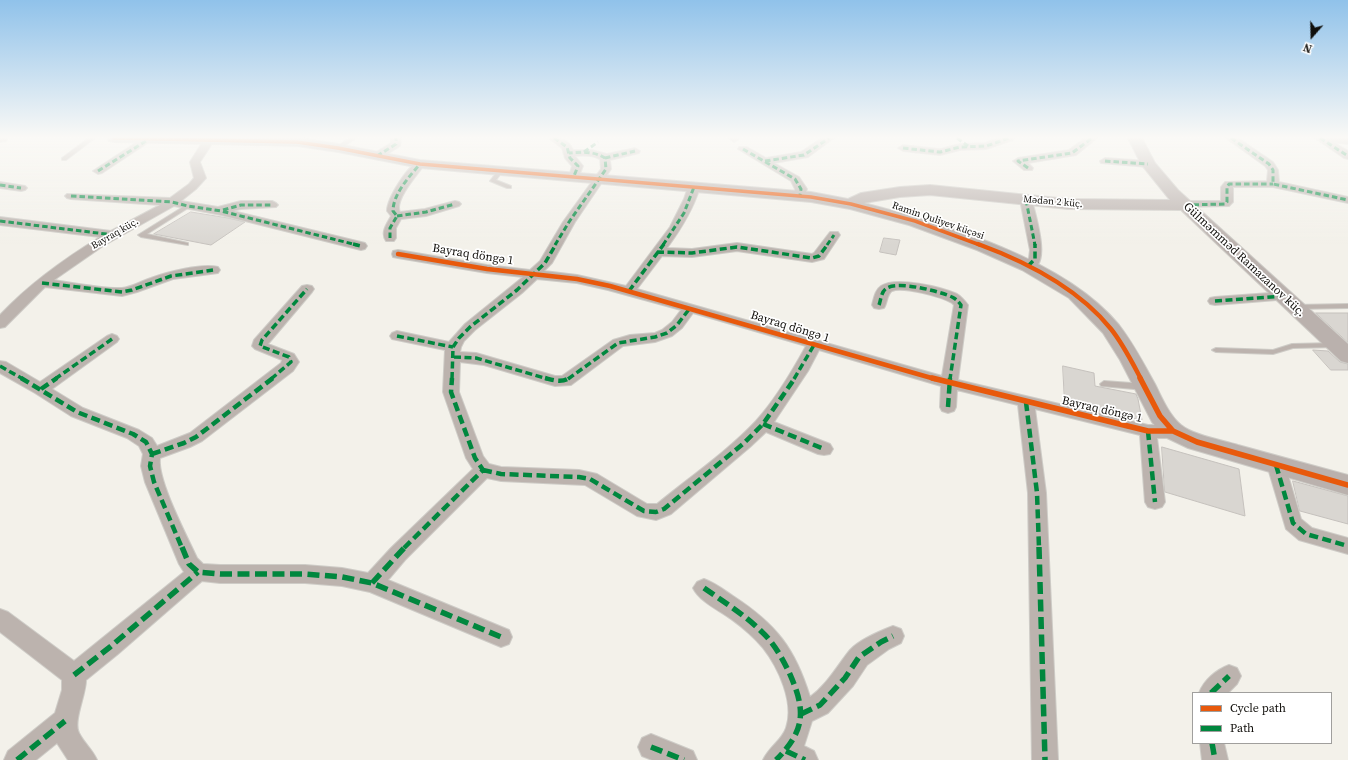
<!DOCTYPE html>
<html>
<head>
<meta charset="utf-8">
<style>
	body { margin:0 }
	#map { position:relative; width:1348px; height:760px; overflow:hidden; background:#f3f1ea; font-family:"Source Serif 4",serif }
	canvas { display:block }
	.legend { position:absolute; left:1192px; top:692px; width:140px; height:52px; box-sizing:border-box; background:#fff; border:1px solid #a09f9d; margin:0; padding:5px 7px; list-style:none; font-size:12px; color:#110f0b }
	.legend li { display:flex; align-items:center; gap:8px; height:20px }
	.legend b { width:20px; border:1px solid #a09f9d }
	.north { position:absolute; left:1292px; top:16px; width:40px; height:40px; -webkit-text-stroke:3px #fff; paint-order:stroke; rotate:200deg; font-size:11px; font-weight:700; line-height:16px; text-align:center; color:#110f0b }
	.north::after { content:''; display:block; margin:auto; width:14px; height:18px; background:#110f0b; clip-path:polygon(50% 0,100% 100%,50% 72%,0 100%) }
</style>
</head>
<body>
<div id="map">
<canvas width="1348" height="760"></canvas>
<ul class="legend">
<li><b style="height:5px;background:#e8590c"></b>Cycle path</li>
<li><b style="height:5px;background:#00873e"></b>Path</li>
</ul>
<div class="north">N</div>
</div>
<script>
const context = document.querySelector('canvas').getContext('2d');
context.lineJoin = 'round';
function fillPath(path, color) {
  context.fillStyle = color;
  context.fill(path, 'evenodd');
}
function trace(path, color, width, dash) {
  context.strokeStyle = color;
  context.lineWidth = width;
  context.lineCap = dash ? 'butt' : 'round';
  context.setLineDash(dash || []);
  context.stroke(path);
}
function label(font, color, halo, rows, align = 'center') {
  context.font = font + ' "Source Serif 4",serif';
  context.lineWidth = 3.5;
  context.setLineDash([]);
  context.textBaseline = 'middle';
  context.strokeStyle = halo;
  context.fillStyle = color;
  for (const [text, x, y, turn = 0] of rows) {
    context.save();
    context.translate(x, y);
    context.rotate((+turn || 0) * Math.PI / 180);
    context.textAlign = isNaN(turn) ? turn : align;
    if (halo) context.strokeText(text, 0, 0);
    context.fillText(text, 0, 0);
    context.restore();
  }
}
const building = new Path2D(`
	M191,212l37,6 17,4 -34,23 -57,-11z
	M884,238l16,2 -4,15 -16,-3z
	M1316,313h32v29z
	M1313,350l15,1 12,11 8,2v6h-17z
	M1063,366l31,7 1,13 41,8 2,5 4,21 -77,-16z
	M1162,447l77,22 6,47 -80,-24z
	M1293,481l55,15v28l-48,-13z`);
const lane = new Path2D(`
	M89,138h6l-29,22h-4v-2z
	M350,138h6l-16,11h-4v-2z
	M501,168l3,2 -8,10 15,6v2h-4l-17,-7 9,-12z
	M186,205l2,1v2l-41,26 41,9v2l-47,-8 -3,-2z
	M1348,304v4l-52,1 -4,-2 4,-2z
	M1334,343l4,2 -1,2 -44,1 -20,6 -57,-2 -4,-2 4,-2 57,2 19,-6z
	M1104,381l41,3 4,3 -4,3 -44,-4 -1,-2z`);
const street = new Path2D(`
	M143,138h12l-53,35 -4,1 -5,-3z
	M205,138l10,1 -15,23 6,16 -10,11 -15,12 37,6 23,-6h31l4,2 2,2 -2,2 -35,2 -8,2 132,32 2,3 -2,3 -4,1 -140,-35 -47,-9 -71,40 -49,34c19,3 50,9 68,8 10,-1 19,-7 29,-10 16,-6 51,-15 67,-11l2,3 -2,3 -45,6 -36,13 -15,4 -77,-9 -40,40 -5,1v-13c29,-31 64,-56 100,-78l-100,-12v-8l111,14 49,-26 -89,-6 -4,-1 -2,-2 2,-2 103,4 19,-14 5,-6 -4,-16z
	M391,138h10l-1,8 -19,12h-8l-1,-2 1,-2 18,-11z
	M549,138c10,0 20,1 24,12h19l15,4 28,-6 5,3 -1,2 -29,7 1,9 -36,53 -23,41 -8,8 33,4 49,11 44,-59 14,-28 4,-12 6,-3 6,3c-7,23 -19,42 -33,61l25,1 45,-6 75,11 2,-1 16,-21h8l2,3 -16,24 -12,3 -75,-11 -45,6 -30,-1 -25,33 305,87 12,-71 -2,-2c-10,-6 -50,-17 -60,-12 -5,3 -5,13 -8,17l-5,1 -5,-1 -2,-3c2,-7 3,-15 9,-19 15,-10 61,1 76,8 5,3 8,7 11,11l-10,75 190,45h25l6,2 3,4 -3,4 -14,3h-8l8,64 -3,5 -7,2 -7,-2 -3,-5 -5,-67 -105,-26 11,84 12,267h-26l-4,-267 -10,-88 -61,-15 -1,17 -2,4 -6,2 -6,-2 -2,-4 1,-21 -122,-36 -11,21 -34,51 56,22 3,5 -3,5 -6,1 -6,-1 -52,-22 -16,15 -79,67 -15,6 -19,-4 -52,-31 -84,-4 -14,-3 -82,82 -17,20 121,50 3,7 -3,7 -8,3 -131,-55 -28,-6 -37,-3h-85l-18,-2 -84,73 -32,26c0,15 -13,41 -7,53 5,10 13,16 18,27h-29l-11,-17 -21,17h-32l4,-9 47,-38 7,-23v-10l-62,-48v-23l8,3 66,49 110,-89 -5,-8 -34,-82 -4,-16 2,-12 -4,-8 -12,-8 -56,-22 -36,-23 -35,-20v-12l6,1 34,20 67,-46 5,-2 5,2 2,3 -2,3 -65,47 31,19 56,22 13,8 5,8 33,-13 91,-70 1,-3 -27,-11 -3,-3 2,-6 48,-54 5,-1 5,1 2,3 -2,3 -44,52 26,10 5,8 -6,9 -91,70 -12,6 -30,11c-3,22 27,78 37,100l6,6 17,1h85l37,3 26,5 23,-25 82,-79 -7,-11 -23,-66 2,-42 -53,-11 -2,-3 2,-3 5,-2 52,11 16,-18 58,-47 -36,-4 -89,-15 -5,-1 -1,-3 1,-3 5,-1 89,15 43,5 10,-9 23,-39 38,-53 -1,-10c-8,-4 -16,-4 -25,-3l8,10 -5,12h-8l-1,-2 3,-10 -7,-8 -3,-10zM537,279l40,4 31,7 73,20 -9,12 -10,8 -7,3 -25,2 -17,5 -51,36h-7l-79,-23 -16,-1 1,-5 3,-6 11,-11 47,-37zM693,313l113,33c-13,24 -32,55 -50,75 -28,30 -66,56 -99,83h-10l-50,-30 -18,-4 -78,-3 -12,-3 -6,-8 -24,-64 1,-30 24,3 71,21 16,-1 52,-39 32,-4 17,-6 10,-8z
	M728,138h11v1l-5,3z
	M822,138h12l-26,19 -34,6 25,14 8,12 -3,8h-8l-2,-2 1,-6 -4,-8 -53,-32 1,-2h8l19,11 35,-6z
	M998,138h16l-1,2 -27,9 -26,1 -20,5 -37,-4 -5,-3 5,-3 37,4 20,-5 25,-1z
	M1085,138h12l-21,17 -48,8 5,5 -1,2h-8l-11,-9 5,-3 51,-8z
	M1226,138h12l35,24 5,8 1,12 69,15v6l-75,-16h-40v15l-4,4 -48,1 -2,-2 2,-2 4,-2h36v-14l4,-5 42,-1 1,-11 -3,-4z
	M1315,138h12l21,13v8l-4,-1z
	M1105,158l43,3 5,3 -5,3 -47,-4 -1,-2z
	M420,161l5,3c-7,10 -31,36 -25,48l25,-3 30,-8 4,1 2,2 -2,2 -33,10 -25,3 -5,9v10l-2,3h-8c-6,-9 1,-17 5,-25l-4,-5c0,-12 21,-47 33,-50z
	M0,182l25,4 2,2 -2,2 -4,1 -21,-3z
	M1026,197l4,1 2,2c3,14 24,77 -9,69l-2,-3 8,-8 1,-8 -10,-50 2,-2z
	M1284,292l5,1 2,3 -2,3 -74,6 -5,-1 -2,-3 2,-3 5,-1z
	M1276,458l6,2 3,5 16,54 11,9 36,10v16l-49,-14 -13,-11 -19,-64 3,-5z
	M704,579c11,4 20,11 29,17 43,28 62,52 77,101 17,-12 27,-31 40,-47 9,-10 30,-19 43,-24l8,3 3,7 -3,7 -12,6 -22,16 -14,21 -25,27 -16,8 -8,25 10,5 4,9h-55c6,-13 19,-20 23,-32 9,-25 -8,-61 -23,-80 -9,-11 -21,-21 -32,-29 -12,-9 -31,-17 -38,-31l4,-6z
	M1229,665l8,3 4,8 -4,8 -9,9h-29c5,-13 17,-23 30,-28z
	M651,734l42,17 4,9h-45l-10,-4 -4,-9 4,-9z
	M1200,743h24l4,17h-26z`);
const secondary = new Path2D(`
	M0,138h8l-2,3 -6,1z
	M107,138h193l38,6 82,16 391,32 37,7 13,-6 39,-6 30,-2 138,14 102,1 -29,-36 -13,-26h14l13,25 23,27 170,154v19l-7,-2 -160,-151 -113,-1 -138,-14 -30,2 -36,6c81,21 201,56 255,122 14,18 25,39 36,59 7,14 14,31 26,41 12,10 41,15 57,20 36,10 73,20 110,30v20l-160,-47 -23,-11 -13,-15 -32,-62 -17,-27 -34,-35 -47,-28 -45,-20 -68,-25 -59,-16 -39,-7 -391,-34 -82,-16 -41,-6 -183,-4 -5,-1z
	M1321,138h27v6l-25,-3z`);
const quietFar3 = new Path2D(`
	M554,138l13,9 3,11 8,8 -4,10
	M957,138l11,8
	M1231,138l38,26 4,6v14l75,16
	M1320,138l28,18
	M903,148l37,4 20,-5 26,-1 23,-8
	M743,149l52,30 6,10 -1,6
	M584,152l14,-10
	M377,156l19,-12v-6
	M605,158l30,-7
	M765,161l39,-6 25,-17
	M1105,161l43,3
	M1028,168l-10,-7 54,-8 20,-15
	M98,171l51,-32
	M0,185l21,3
	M71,196l101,6 16,4 33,5 136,34
	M1026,200l9,45
	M1185,205l40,-1 2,-2v-15l2,-3h44
	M223,210l18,-5h31
	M397,216l29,-4 29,-8
	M0,221l114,14
	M390,238v-10l7,-12 -4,-5c0,-17 16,-34 27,-47
	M555,245l14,-23 37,-53 -1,-11c-11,-7 -23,-6 -36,-5
	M663,245l21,-32 10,-26
	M827,245l7,-10`);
const quietFar2 = new Path2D(`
	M353,244l8,2
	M657,252l35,1 45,-6 75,11 7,-2 9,-12
	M1028,266l7,-7v-15
	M42,283l80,9 10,-2 39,-14 42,-6
	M629,291l35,-47
	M1215,301l69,-5
	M879,305c2,-5 2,-14 8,-17 12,-7 52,3 65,9 4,2 6,4 9,8l-11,74
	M397,336l56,11
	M454,357l22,1 72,21
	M0,366l23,13
	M55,379l57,-40
	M271,379l20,-17 -2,-5 -29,-11 2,-6 45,-51
	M452,379l1,-32 6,-9 11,-11 47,-37 28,-27 11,-19
	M568,379l50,-36 37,-6 12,-4 10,-8 13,-17
	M794,379l20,-34`);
const quietFar1 = new Path2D(`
	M21,378l56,34 56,22 13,8 6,12 -2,12 4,16 28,66
	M545,378c8,2 17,5 24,0
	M41,389l16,-11
	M1026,402l11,91 2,55
	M948,407l2,-29
	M763,424l61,25
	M1148,431l7,71
	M152,454l32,-11 12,-6 77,-59
	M1276,465l17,58 13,11 42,12
	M483,470l18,4 78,3 11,2 54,32 12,1 8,-3 80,-66 19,-19 32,-46
	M404,548l79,-78 -8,-12 -24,-66 1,-14`);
const quiet = new Path2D(`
	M182,547l7,17 9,8 22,2h85l37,3 30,6 129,54
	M1039,547l6,213
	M372,583l33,-36
	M704,588c20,14 41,27 58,44 12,11 20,26 27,40 17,38 17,58 -13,88
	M74,675l36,-28 88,-75
	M1211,693l18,-17
	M801,714l19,-9 25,-27 14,-21 22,-15 12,-6
	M1212,743l3,17
	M651,747l33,13
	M786,751l19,9
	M17,760l48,-39`);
const cyclewayFar2 = new Path2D(`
	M114,138l183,4 41,6 82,16 391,33 40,7 64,17 65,24`);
const cyclewayFar1 = new Path2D(`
	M978,244c49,18 100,44 133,85 12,15 21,33 30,50
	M398,254l89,15 90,10 33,7 325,93`);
const cycleway = new Path2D(`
	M932,378l216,53h25
	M1140,378l20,38 13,15 24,11 151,43`);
const farStreetnames = [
	["Mədən 2 küç.",1053,202,5],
	["Ramin Quliyev küçəsi",938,221,19],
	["Bayraq küç.",115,234,-30]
];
const streetNames = [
	["Bayraq döngə 1",473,255,9],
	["Gülməmməd Ramazanov küç.",1244,260,43],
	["Bayraq döngə 1",790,327,17],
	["Bayraq döngə 1",1102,410,13]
];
fillPath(building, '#d9d6d1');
trace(building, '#c5c1bd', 1);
trace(lane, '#ceccc7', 2);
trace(street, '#ceccc7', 2);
trace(secondary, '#ceccc7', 2);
fillPath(lane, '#bcb3ae');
fillPath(street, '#bcb3ae');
fillPath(secondary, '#bab1ad');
trace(quietFar3, '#00873e', 3, [5.5, 3]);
trace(quietFar2, '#00873e', 3.5, [7, 3.5]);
trace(quietFar1, '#00873e', 4.5, [9, 4.5]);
trace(quiet, '#00873e', 5.5, [12, 5.5]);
trace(cyclewayFar2, '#e8590c', 3.5);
trace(cyclewayFar1, '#e8590c', 4.5);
trace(cycleway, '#e8590c', 5.5);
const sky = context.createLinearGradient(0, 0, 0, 245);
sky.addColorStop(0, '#90c2ea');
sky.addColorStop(0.56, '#faf9f6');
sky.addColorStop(1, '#faf9f600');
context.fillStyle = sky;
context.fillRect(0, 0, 1348, 245);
label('10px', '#110f0b', '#fff', farStreetnames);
label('12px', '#110f0b', '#fff', streetNames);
</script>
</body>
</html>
